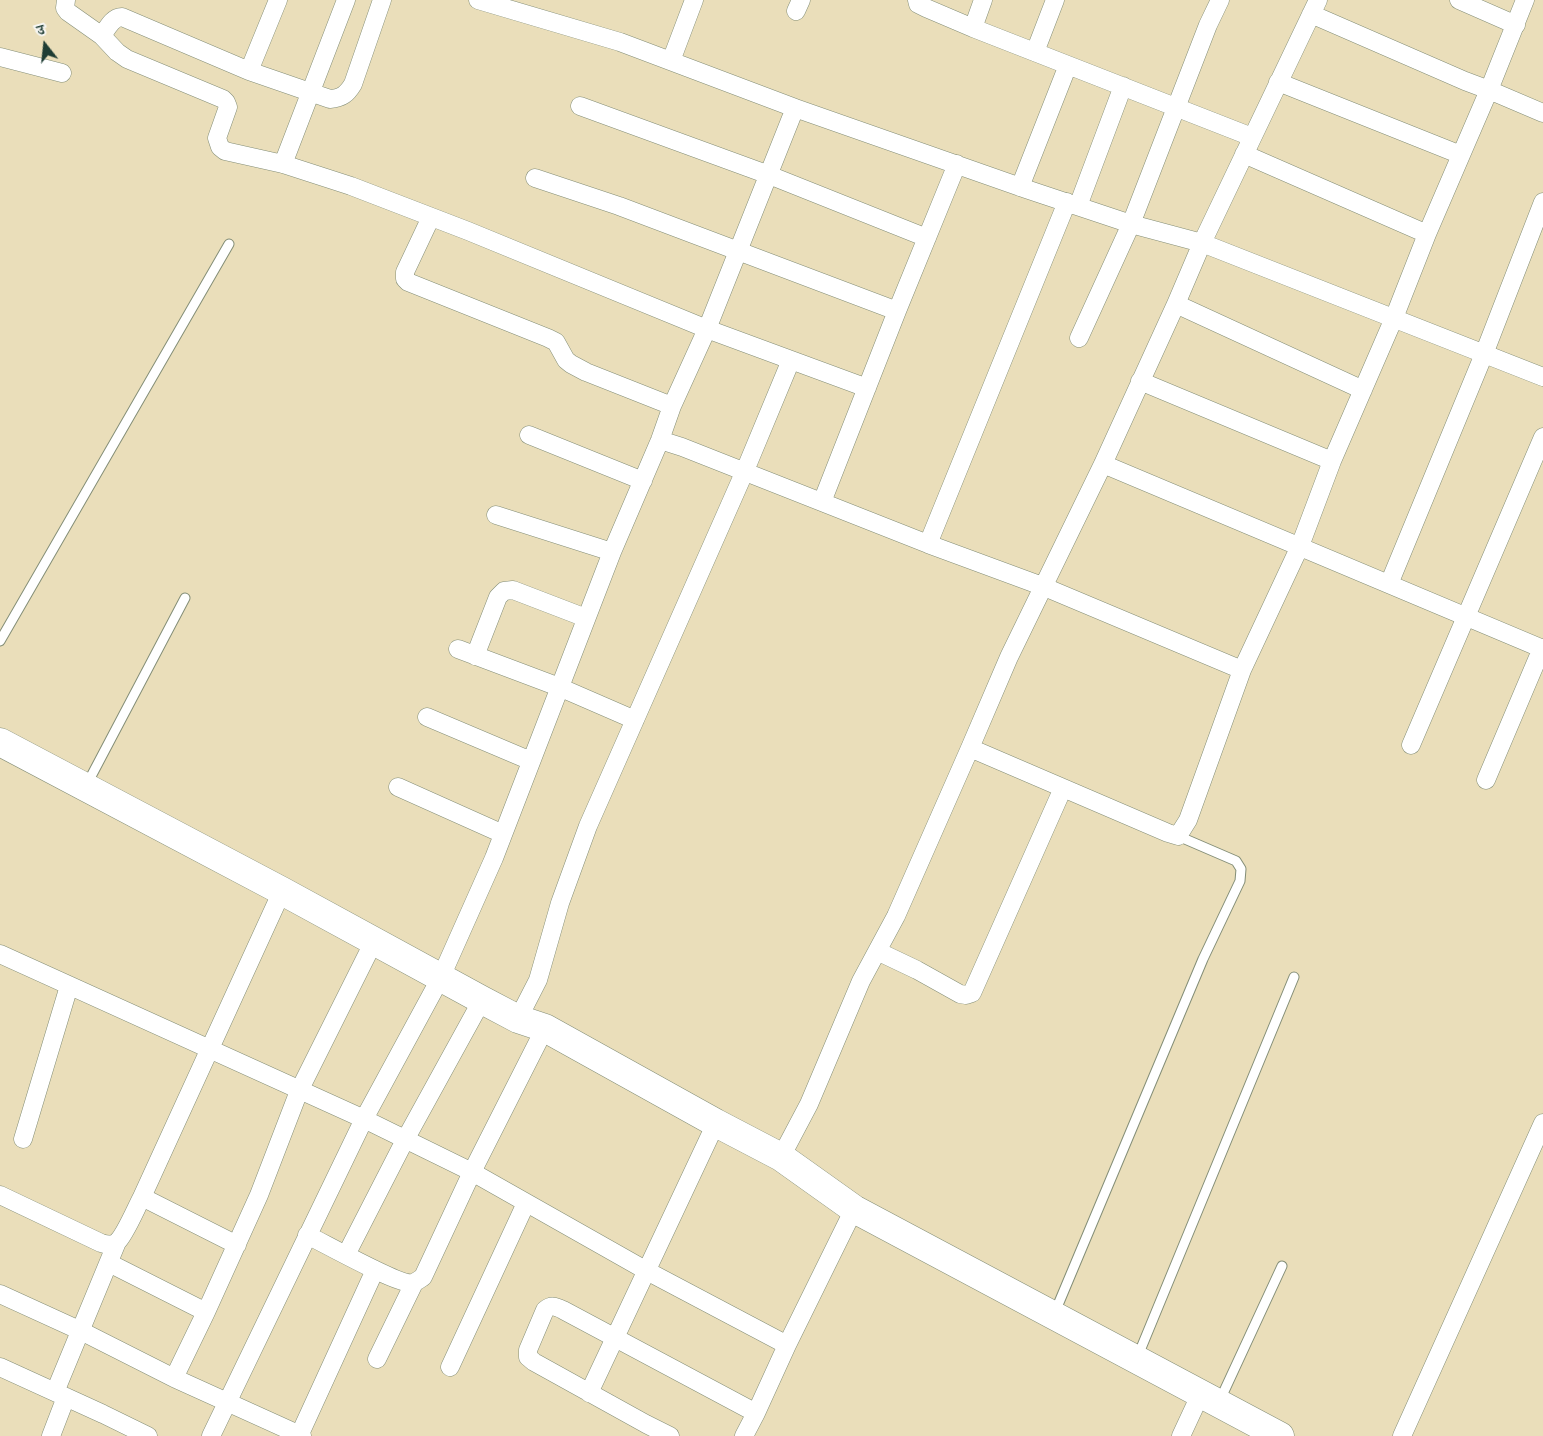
<!DOCTYPE html>
<html>
<head>
<meta charset="utf-8">
<style>
	body { margin:0 }
	#map { position:relative; width:1543px; height:1436px; overflow:hidden; background:#eadeba; font-family:"Old Standard TT","Noto Serif Devanagari",serif }
	canvas { display:block }
	.north { position:absolute; left:20px; top:20px; width:50px; height:50px; -webkit-text-stroke:4px #f6f6f2; paint-order:stroke; rotate:344deg; font-size:14px; font-weight:700; line-height:20px; text-align:center; color:#1f3d34 }
	.north::after { content:''; display:block; margin:auto; width:18px; height:22px; background:#1f3d34; clip-path:polygon(50% 0,100% 100%,50% 72%,0 100%) }
</style>
</head>
<body>
<div id="map">
<canvas width="1543" height="1436"></canvas>
<div class="north">उ</div>
</div>
<script>
const context = document.querySelector('canvas').getContext('2d');
context.lineJoin = 'round';
function trace(path, color, width, dash) {
  context.strokeStyle = color;
  context.lineWidth = width;
  context.lineCap = dash ? 'butt' : 'round';
  context.setLineDash(dash || []);
  context.stroke(path);
}
const service = new Path2D(`
	M0,641l229,-397
	M86,786l99,-188
	M1055,1312l148,-353 37,-78 1,-12 -5,-8 -58,-25
	M1137,1358l157,-381
	M1220,1400l62,-134`);
const minor = new Path2D(`
	M66,0l-1,8 3,4 34,24 15,16 10,7 96,40 3,3 2,5 -11,31 3,9 5,4 58,13 68,22 117,45 239,98 84,31
	M478,0l142,42 175,66 231,81 105,35 71,19 341,134
	M917,0l1,4 8,4 47,20 279,109
	M1459,0l57,25
	M796,11l5,-11
	M1311,14l154,67 24,9 54,23
	M973,28l10,-28
	M102,36c5,-7 10,-19 20,-19l127,54 81,28c12,-1 17,-5 23,-15l29,-84
	M1035,52l20,-52
	M0,57l62,16
	M671,61l23,-61
	M249,71l29,-71
	M1278,82l183,73
	M580,106l189,69 158,63
	M1244,154l183,80
	M283,164l63,-164
	M535,178l84,28 278,105
	M1020,187l48,-122
	M1078,206l45,-120
	M431,217l-26,55v7l3,3 140,56 8,4 10,18 5,4 15,8 86,34
	M1176,304l187,86
	M1079,338l52,-114 77,-199 12,-25
	M1140,381l192,80
	M529,435l114,46
	M660,440l22,7 246,97 114,42 200,84 -54,150 -10,16 -10,-3 -198,-85
	M1103,464l440,185
	M822,502l75,-191 60,-147
	M496,515l116,37
	M928,544l139,-342
	M1389,584l95,-230 59,-152
	M458,649l101,38 76,33
	M475,656l23,-59 6,-6 9,-1 73,28
	M1242,670l58,-124 32,-85 62,-143 33,-84 62,-144 36,-90
	M427,717l104,44
	M1411,745l132,-308
	M1486,780l56,-132
	M398,787l105,47
	M877,951l40,19 43,24 6,1 6,-2 91,-205
	M0,954l364,165 108,53 175,99 140,74
	M518,1019l20,-39 22,-77 28,-77 156,-353 47,-113 76,28
	M23,1139l46,-153
	M781,1157l28,-53 52,-123 35,-65 74,-168 39,-91 94,-193 73,-160 26,-61 116,-243
	M0,1195l101,48c6,2 11,3 16,-1 8,-7 19,-34 25,-45l140,-306
	M142,1197l95,48
	M307,1235c17,8 93,51 106,48 3,-1 7,-4 10,-6l49,-105 73,-144
	M346,1255l59,-115 77,-140
	M109,1263l97,49
	M0,1294l81,37 93,47 128,58
	M377,1359l37,-76
	M0,1367l103,47 45,22
	M450,1367l76,-164
	M174,1378l32,-66 53,-117 40,-104 75,-150
	M55,1392l62,-150
	M589,1393l127,-270
	M51,1436l15,-39
	M211,1436l153,-317 77,-142 53,-119 118,-306 48,-112 12,-34 35,-77 88,-221
	M299,1436l76,-166
	M670,1436l-24,-12 -112,-62 -6,-5v-7l17,-40c6,-5 10,-4 18,0l193,103
	M744,1436l12,-23 31,-68 67,-136
	M1181,1436l20,-43
	M1402,1436l141,-313`);
const trunk = new Path2D(`
	M0,742l282,149 200,109 36,19 27,9 171,95 65,34 73,52 426,227`);
trace(service, '#848e77', 11);
trace(minor, '#848e77', 19);
trace(trunk, '#848e77', 29);
trace(service, '#fff', 9);
trace(minor, '#fff', 18);
trace(trunk, '#fff', 28);
</script>
</body>
</html>
